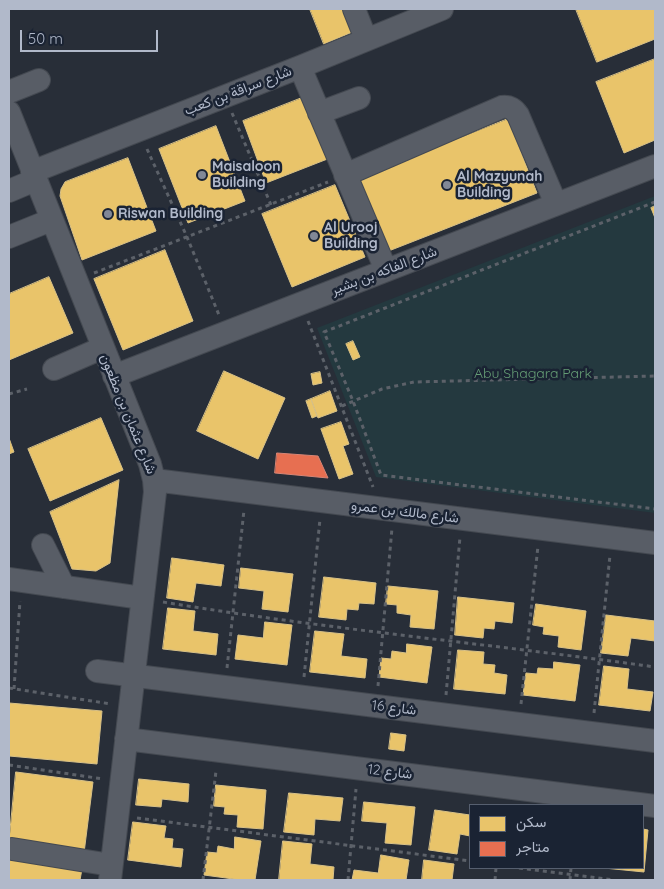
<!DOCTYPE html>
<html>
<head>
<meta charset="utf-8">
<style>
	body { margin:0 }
	#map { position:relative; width:664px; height:889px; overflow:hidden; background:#282e38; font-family:Quicksand,Vazirmatn,sans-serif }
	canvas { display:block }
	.frame { position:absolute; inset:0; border:10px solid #b1b9ca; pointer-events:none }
	.legend { position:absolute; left:469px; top:804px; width:175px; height:65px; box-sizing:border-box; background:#1a2333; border:1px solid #565f6f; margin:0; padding:6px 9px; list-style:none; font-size:15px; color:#b1b9ca }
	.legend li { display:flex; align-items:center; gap:10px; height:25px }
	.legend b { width:25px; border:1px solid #565f6f }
	.scale { position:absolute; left:20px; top:30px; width:138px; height:22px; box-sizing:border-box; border:2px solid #b1b9ca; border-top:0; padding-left:6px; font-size:15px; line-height:18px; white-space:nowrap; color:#b1b9ca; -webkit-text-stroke:4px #1a2333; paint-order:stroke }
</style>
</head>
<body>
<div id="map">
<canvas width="664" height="889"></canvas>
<div class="frame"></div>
<ul class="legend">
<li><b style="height:14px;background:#e9c46a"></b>سكن</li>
<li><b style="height:14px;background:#e76f51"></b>متاجر</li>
</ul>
<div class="scale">50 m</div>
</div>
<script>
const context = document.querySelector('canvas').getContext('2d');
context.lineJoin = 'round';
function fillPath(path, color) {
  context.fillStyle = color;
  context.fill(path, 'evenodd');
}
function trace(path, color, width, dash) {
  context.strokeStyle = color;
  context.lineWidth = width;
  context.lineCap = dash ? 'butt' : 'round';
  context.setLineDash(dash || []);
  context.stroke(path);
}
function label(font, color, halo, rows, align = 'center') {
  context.font = font + ' Quicksand,Vazirmatn,sans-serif';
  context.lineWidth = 5;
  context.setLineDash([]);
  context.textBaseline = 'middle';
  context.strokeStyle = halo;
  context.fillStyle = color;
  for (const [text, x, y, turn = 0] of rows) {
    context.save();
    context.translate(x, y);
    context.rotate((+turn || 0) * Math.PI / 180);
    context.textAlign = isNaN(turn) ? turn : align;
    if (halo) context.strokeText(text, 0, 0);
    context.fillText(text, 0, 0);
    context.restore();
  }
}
const green = new Path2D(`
	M655,196v317l-279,-36 -59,-149z`);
const homes = new Path2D(`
	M310,9h42l8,20 -36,15z
	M576,9h79v30l-58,23z
	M655,59v81l-31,13 -28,-71z
	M307,96l23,62 -64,25 -23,-62z
	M508,119l29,74 -151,59 -29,-74z
	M216,126l29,75 -57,22 -29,-74z
	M128,158l28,73 -74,29 -22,-64 1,-7 4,-7z
	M335,185l30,72 -73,30 -30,-73z
	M655,206v12l-4,-10z
	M165,250l28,71 -70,29 -29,-71z
	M49,277l24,56 -64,27v-66z
	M353,341l7,16 -7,3 -7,-16z
	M224,371l61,27 -27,61 -61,-28z
	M320,372l2,11 -9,2 -2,-11z
	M330,391l7,20 -19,7 -7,-19z
	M311,399l6,17 -5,2 -6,-17z
	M101,418l22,52 -73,31 -22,-52z
	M341,422l8,22 -6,2 10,28 -14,5 -18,-50z
	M9,438l5,14 -5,2z
	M119,480l-9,83 -14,8 -24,-2 -22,-57z
	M172,558l52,7 -3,21 -25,-3 -3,19 -26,-4z
	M241,568l52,6 -5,38 -26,-3 2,-18 -25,-3z
	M324,577l52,6 -2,21 -15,-1 -1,7 -11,-1 -1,11 -27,-3z
	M388,586l50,5 -4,38 -24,-2 1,-12 -14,-2v-8l-11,-1z
	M458,597l56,6 -2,20 -17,-2 -1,8 -10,-1 -1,10 -28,-3z
	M536,604l50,7 -5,39 -23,-3 1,-11 -16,-2 1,-7 -11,-2z
	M168,608l27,3 -2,20 25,3 -2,21 -53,-6z
	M606,615l49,6v20l-24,-3 -3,18 -27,-3z
	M265,622l27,3 -5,40 -52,-6 3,-24 25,3z
	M315,631l29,3 -3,22 26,3 -2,19 -55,-6z
	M407,644l25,3 -5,36 -48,-6 2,-19 10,1 1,-8 14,2z
	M458,650l26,2 -1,12 12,1 -1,8 13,2 -2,19 -51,-5z
	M554,662l26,3 -5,36 -52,-6 3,-22 11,1 1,-6 15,1z
	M604,666l25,3 -2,20 26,3 -3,19 -51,-6z
	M9,703l93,8 -5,53 -88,-8z
	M391,733l15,2 -2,16 -15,-2z
	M16,772l77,10 -9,71 -75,-9z
	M139,779l50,5 -1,18 -26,-3 -1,8 -25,-2z
	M216,785l50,5 -3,39 -26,-2 1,-12 -14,-1 1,-7 -11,-1z
	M289,793l54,5 -3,23 -25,-2 -1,16 -30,-3z
	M364,802l51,5 -4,38 -26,-2 2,-20 -25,-2z
	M435,810l35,5v21l-10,-2 -3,20 -28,-4z
	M133,822l33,4 -2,12 9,1 -1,9 11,1 -2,18 -53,-7z
	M643,829l5,1 -4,42 -40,-4h39z
	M235,837l26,4 -6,39h-14l-37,-5 3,-23 10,1 1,-7 16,3z
	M283,841l29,3 -2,20 24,3 -1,13h-54z
	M381,855l28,5 -3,20h-54l2,-10 24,3z
	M9,856l73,13 -2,11h-71z
	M424,860l30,4 -2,16h-30z`);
const shops = new Path2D(`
	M277,453l41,3 10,22 -53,-5z`);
const path = new Path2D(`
	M232,113l39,92
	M147,149l40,88 32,78
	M655,202l-331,130 29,69 28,74 274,34
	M94,273l234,-91
	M308,321l65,166
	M9,394l18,-5
	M342,406l40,-17 32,-7 241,-6
	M163,602c163,27 328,42 492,65
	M227,668l17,-158
	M304,677l16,-158
	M378,686l14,-158
	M9,688l102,16
	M14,689l6,-88
	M446,695l14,-158
	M521,704l17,-158
	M594,713l16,-158
	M9,765l94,14
	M137,818l333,43
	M519,868l95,12
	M203,880l13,-109
	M348,880l8,-91
	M495,880l1,-12
	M570,880l1,-12`);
const minor = new Path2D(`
	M354,9l12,30
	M300,67l86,203
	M9,92l30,-12
	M9,112l141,352 4,16 1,12 -45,388
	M319,113l40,-15
	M32,172l268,-105 142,-58
	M345,175l157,-68c8,-1 12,2 16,8l38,89
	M9,191l26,-11
	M9,237l42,-17
	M54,369l48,-21
	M114,376l541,-210
	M154,480l501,63
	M43,545l21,42
	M9,579l133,19
	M97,671l558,70
	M126,739l529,67
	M12,849l99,16`);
const markers = [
	[202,175,5,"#818897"],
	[447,185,5,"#818897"],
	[108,214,5,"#818897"],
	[314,236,5,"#818897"]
];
const streetNames = [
	["شارع سراقة بن كعب",238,91,-21],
	["شارع الفاكه بن بشير",384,271,-21],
	["شارع عثمان بن مظعون",128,414,68],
	["شارع مالك بن عمرو",405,512,7],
	["شارع 16",394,708,7],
	["شارع 12",390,772,7]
];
const poiNames = [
	["Maisaloon",212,167],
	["Building",212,183],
	["Al Mazyunah",457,177],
	["Building",457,193],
	["Riswan Building",118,214],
	["Al Urooj",324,228],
	["Building",324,244]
];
const parkNames = [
	["Abu Shagara Park",533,374]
];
fillPath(green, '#24393f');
fillPath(homes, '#e9c46a');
trace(homes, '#d8c187', 1);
fillPath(shops, '#e76f51');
trace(shops, '#d78575', 1);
trace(minor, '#444951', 24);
trace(path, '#5c6169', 3, [4, 4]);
trace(minor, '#585d66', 22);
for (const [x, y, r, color] of markers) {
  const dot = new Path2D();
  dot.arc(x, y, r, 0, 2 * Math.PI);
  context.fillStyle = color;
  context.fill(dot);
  trace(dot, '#1a2333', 2);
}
label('14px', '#b1b9ca', '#1a2333', streetNames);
label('bold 14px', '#b1b9ca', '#1a2333', poiNames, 'left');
label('14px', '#659d75', '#1a2333', parkNames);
</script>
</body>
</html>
